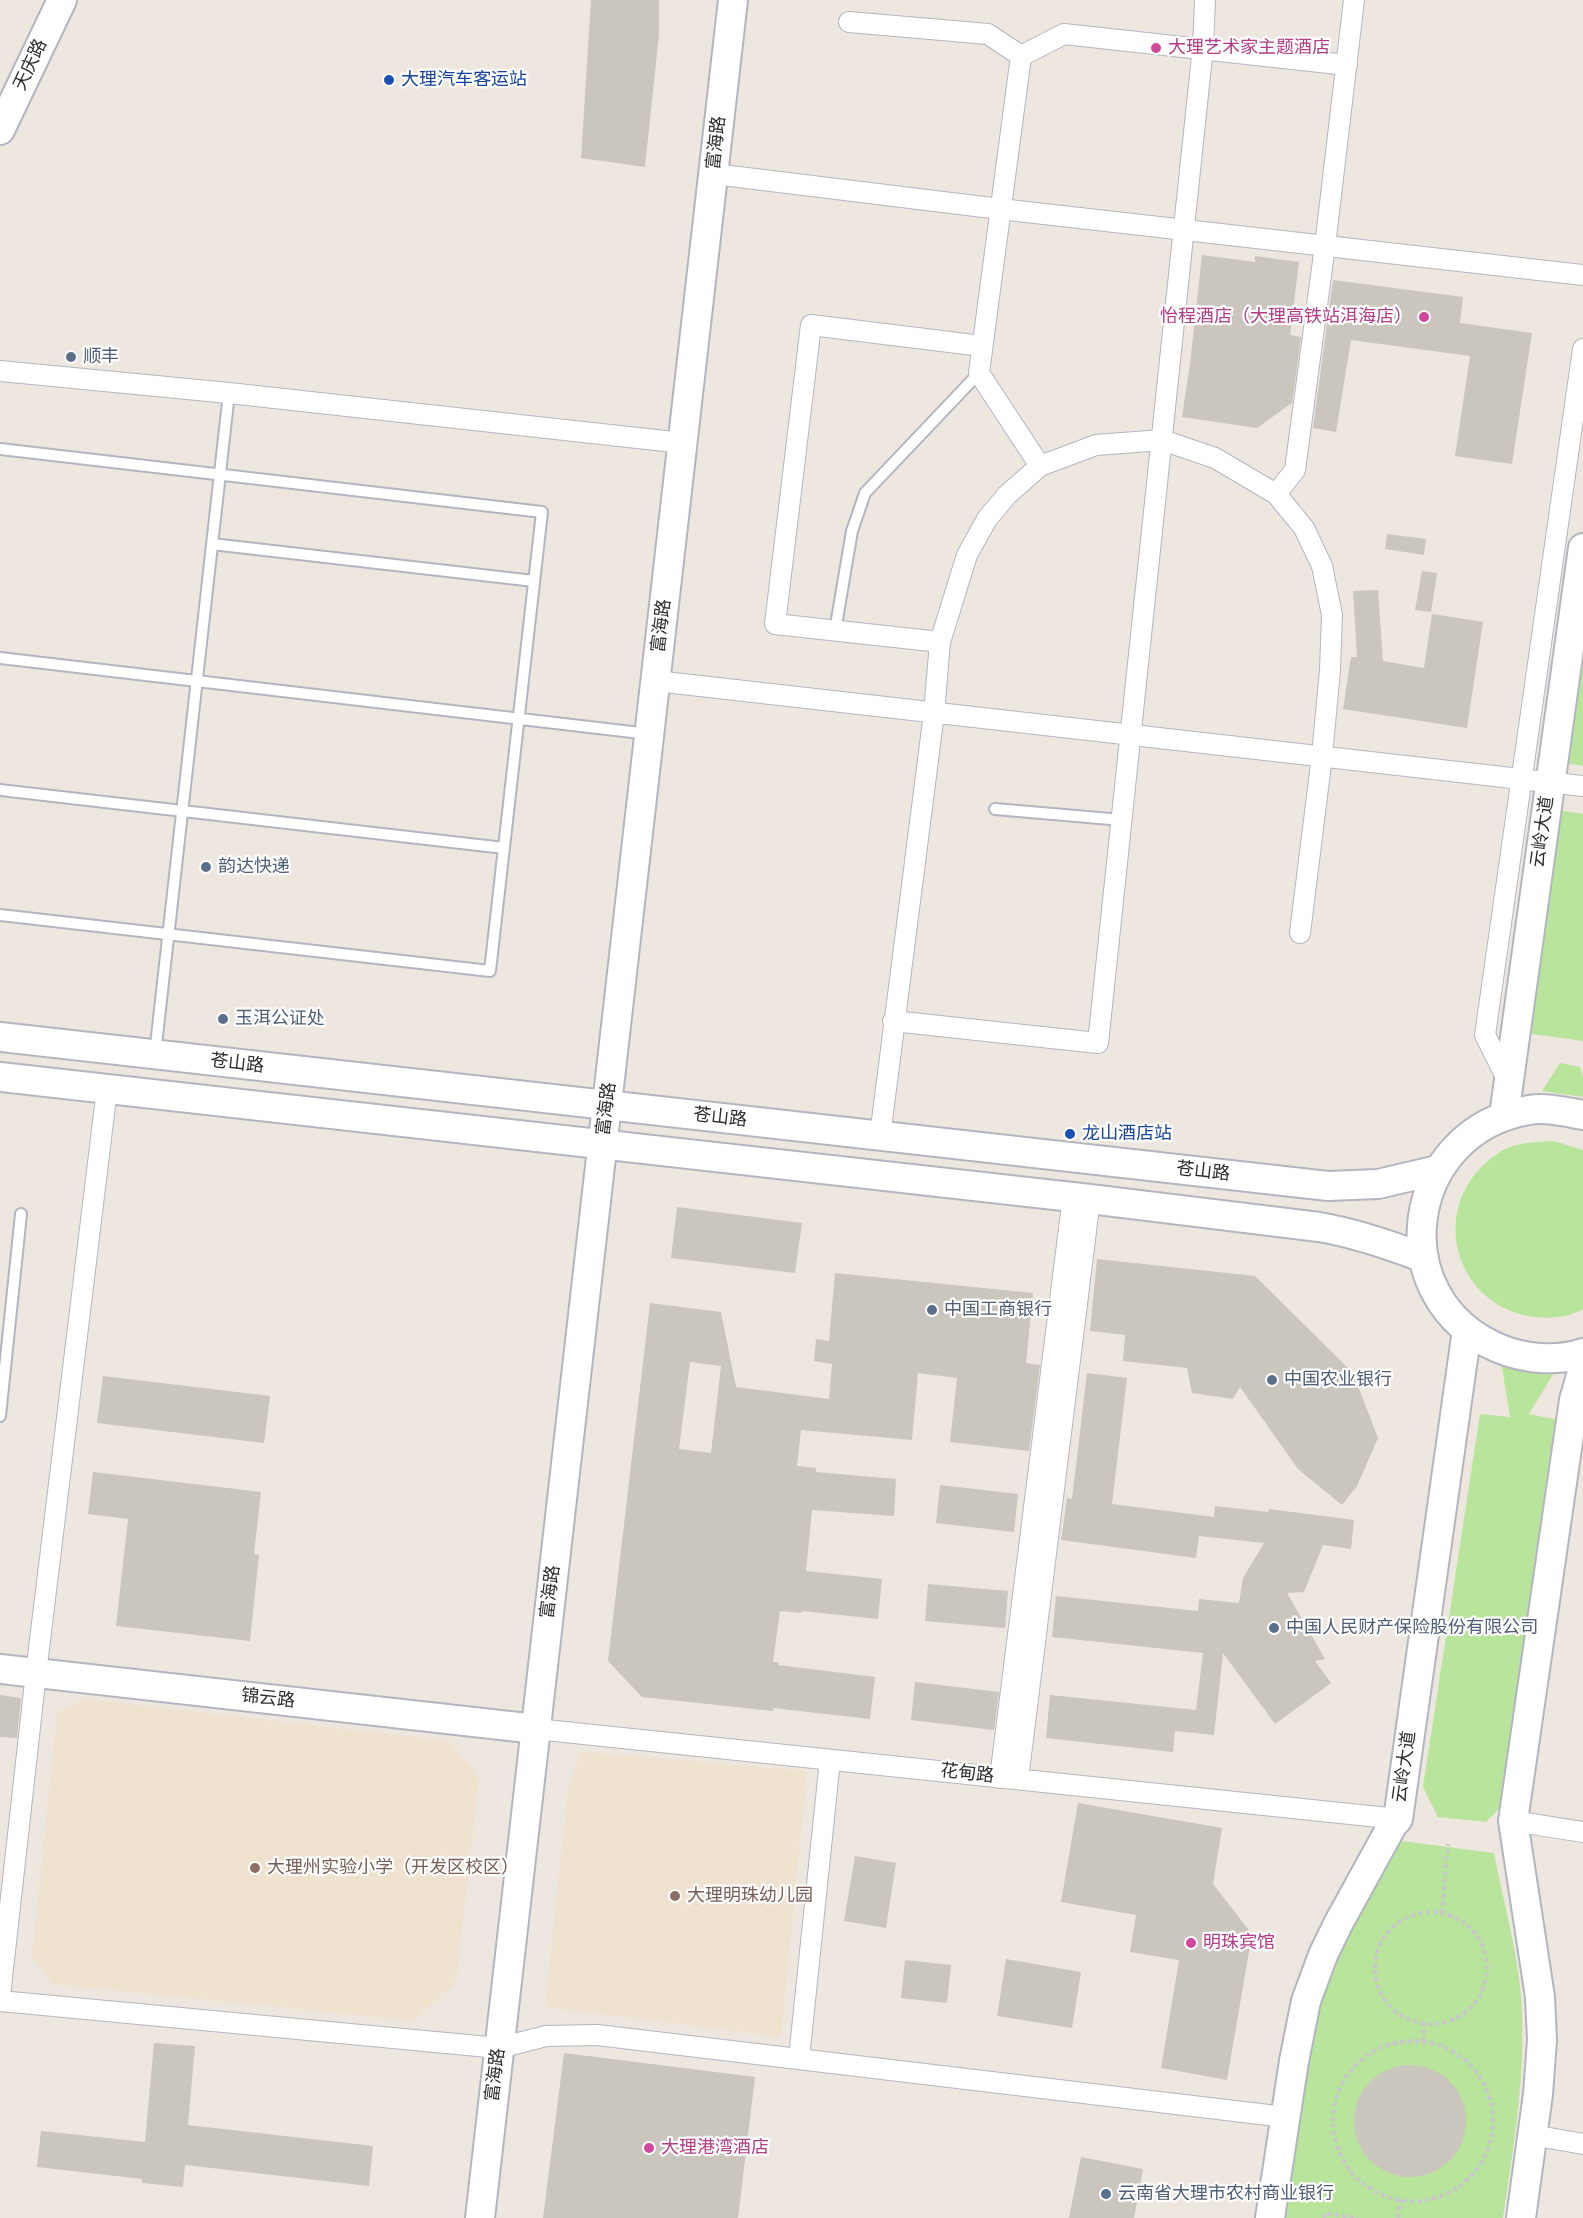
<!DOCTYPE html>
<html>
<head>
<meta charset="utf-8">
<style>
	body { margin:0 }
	canvas { display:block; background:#eee7df }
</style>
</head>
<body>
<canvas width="1583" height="2218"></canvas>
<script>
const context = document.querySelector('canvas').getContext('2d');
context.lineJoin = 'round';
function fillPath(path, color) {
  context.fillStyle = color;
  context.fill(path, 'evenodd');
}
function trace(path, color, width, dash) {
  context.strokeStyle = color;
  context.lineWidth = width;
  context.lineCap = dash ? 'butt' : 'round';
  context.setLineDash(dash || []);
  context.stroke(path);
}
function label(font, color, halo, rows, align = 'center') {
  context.font = font + ' "DM Sans","Noto Sans SC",sans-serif';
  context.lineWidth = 4.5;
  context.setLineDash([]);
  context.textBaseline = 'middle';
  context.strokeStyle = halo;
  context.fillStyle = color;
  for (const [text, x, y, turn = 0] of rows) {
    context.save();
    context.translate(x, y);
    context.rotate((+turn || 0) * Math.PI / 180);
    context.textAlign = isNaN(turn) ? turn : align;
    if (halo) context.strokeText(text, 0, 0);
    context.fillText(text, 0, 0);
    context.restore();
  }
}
const education = new Path2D(`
	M84,1699l365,42 30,37 -23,204 -43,39 -361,-37 -20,-27 25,-244z
	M580,1752l227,19 -26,266 -236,-30 23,-221z`);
const green = new Path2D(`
	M1583,563v203l-30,-5z
	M1557,810l26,4v227l-58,-8z
	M1560,1063l20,4 3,10v20l-41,-6z
	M1554,1141l29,9v159c-14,8 -33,10 -49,8 -84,-12 -107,-116 -37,-163 17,-12 38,-12 57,-13z
	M1501,1361l56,7 -28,46 30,6 -51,380 -22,22 -48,-5 -15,-30 57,-373 30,3z
	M1394,1840l100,13c10,52 26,106 28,159 3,69 -9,138 -19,206h-217l28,-197 12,-39z`);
const building = new Path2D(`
	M591,0h68v34l-14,133 -64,-9z
	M1202,255l53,7v-6l44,6 -9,73 11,2 -9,66 -35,25 -75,-11 8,-53z
	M1333,280l130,17 -3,26 72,10 -20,131 -57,-8 15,-100 -119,-16 -15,92 -23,-4z
	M1387,534l39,5 -2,16 -39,-6z
	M1422,571l15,2 -6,39 -16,-2z
	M1378,590l5,71 41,7 8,-54 51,8 -16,106 -124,-19 8,-52h6l-4,-66z
	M677,1207l125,16 -7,50 -124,-15z
	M1097,1259l158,17 98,97 25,65 -21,48 -15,19 -44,-36 -58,-82 -7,12 -41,-6 -5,-25 -64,-7 2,-26 -35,-4z
	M835,1273l198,20 -7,70 14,2 -11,86 -79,-9 7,-64 -39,-5 -6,67 -111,-10 -4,36 19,2v4l80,7 -2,37 -82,-6 -6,61 76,8 -4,40 -76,-8v2l-22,-2 -7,51h5v3l97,12 -5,42 -97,-11v3l-131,-14 -34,-36 42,-358 71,9 15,75 93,12 3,-35 -18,-3 2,-22 13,2zM690,1362l31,4 -10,87 -32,-4z
	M1087,1373l40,5 -15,126 102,13 1,-11 53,6 1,-3 85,11 -3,29 -28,-4 -19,47 -17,1 38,66 -10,2 16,22 -56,41 -52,-71 -9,82 -39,-4 -2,21 -127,-14 4,-43 146,15 7,-57 -151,-16 4,-41 142,15 1,-12 40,4 4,-25 21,-35 -65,-7 -3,22 -135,-18 6,-42 5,1z
	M103,1376l167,20 -6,47 -167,-20z
	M93,1472l168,20 -7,62 5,1 -9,86 -134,-15 12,-107 -40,-5z
	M940,1485l78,9 -4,38 -78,-9z
	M928,1584l80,7 -3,37 -80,-7z
	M915,1682l84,10 -5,38 -83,-10z
	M0,1695l21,3 -4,40 -17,-1z
	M1078,1803l144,25 -9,56 39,50 -25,146 -66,-12 18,-108 -49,-8 6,-37 -75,-13z
	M855,1856l41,7 -10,65 -42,-7z
	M1006,1959l75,13 -9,56 -75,-12z
	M905,1960l46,5 -4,38 -46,-5z
	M154,2043l41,3 -7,79 185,21 -4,40 -184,-21 -2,22 -41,-4v-4l-105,-12 4,-36 104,11z
	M564,2053l191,24 -17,141h-195z
	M1354 2121a56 56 0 1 1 112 0a56 56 0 1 1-112 0Z
	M1081,2157l62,12 -9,49h-65z`);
const path = new Path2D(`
	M1375 1968a56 56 0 1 1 112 0a56 56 0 1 1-112 0Z
	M1442,1913l6,-69
	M1333 2121a80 80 0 1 1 160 0a80 80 0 1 1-160 0Z
	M1423,2041l1,-18
	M1324,2218l1,-5 33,5
	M1398,2218l3,-18`);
const lane = new Path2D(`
	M0,449l542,63 -52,459 -490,-56
	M212,544l322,37
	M835,631l17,-100 13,-38 114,-120
	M0,658l649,76
	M0,790l504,58
	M995,809l127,11
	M155,1054l74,-661
	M0,1416l21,-202`);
const street = new Path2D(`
	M849,22l139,12 33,22
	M1021,56l-42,317 61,93
	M1021,56l43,-22 283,31
	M714,174l286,35 583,66
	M0,371l229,22 454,50
	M1276,494l19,-24 30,-224 29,-246
	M940,642l-165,-18 36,-299 171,21
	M656,681l927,105
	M893,1021l205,22 105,-996 2,-47
	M1508,1081l-23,-46 98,-686
	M880,1136l54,-423 6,-71 27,-87 20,-36 20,-24 33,-29 56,-21 66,-5 53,18 61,36 28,34 18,38 10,49 -2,55 -8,86 -22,177
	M536,1729l862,90
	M1000,1778l73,-581
	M1018,1779l72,-580
	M1513,1821l70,11
	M0,1996l36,-323 71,-584
	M0,2001l499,47 47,-12 51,-1 688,82
	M799,2058l31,-298
	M1532,2135l51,9`);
const secondary = new Path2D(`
	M0,130l62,-130
	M0,1037l1328,149 50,-2 60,-14
	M0,1077l1090,122 229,28c36,6 71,18 105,31
	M1583,1115c-18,-3 -36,-8 -54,-5 -125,21 -148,188 -31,238 26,11 58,14 85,5
	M1504,1116l79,-568
	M0,1669l536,60
	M480,2218l253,-2218
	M1270,2218l24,-157 12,-60 17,-46 15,-31 55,-100 5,-5 69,-489
	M1521,2218l17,-124 4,-54 -2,-43 -27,-176 61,-421 9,-31`);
const markers = [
	[1156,48,6,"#d1479c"],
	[389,80,6,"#1a4fb4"],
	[1424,317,6,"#d1479c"],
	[71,357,6,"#5c6f8a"],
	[206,867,6,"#5c6f8a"],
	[223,1019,6,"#5c6f8a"],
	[1070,1134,6,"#1a4fb4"],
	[932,1310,6,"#5c6f8a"],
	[1272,1380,6,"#5c6f8a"],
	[1274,1628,6,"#5c6f8a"],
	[255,1868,6,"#8d6e63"],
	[675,1896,6,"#8d6e63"],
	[1191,1943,6,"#d1479c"],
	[649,2148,6,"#d1479c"],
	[1106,2194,6,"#5c6f8a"]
];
const hotelNames = [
	["大理艺术家主题酒店",1168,48],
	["怡程酒店（大理高铁站洱海店）",1412,317,"right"],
	["明珠宾馆",1203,1943],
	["大理港湾酒店",661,2148]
];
const streetNames = [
	["天庆路",31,65,-65],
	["富海路",717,143,-84],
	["富海路",662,626,-83],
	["云岭大道",1543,832,-82],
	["苍山路",237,1064,6],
	["富海路",607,1109,-83],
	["苍山路",720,1118,6],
	["苍山路",1203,1172,6],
	["富海路",551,1592,-83],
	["锦云路",268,1699,6],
	["云岭大道",1405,1767,-82],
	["花甸路",967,1774,6],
	["富海路",496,2075,-83]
];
const transitNames = [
	["大理汽车客运站",401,80],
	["龙山酒店站",1082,1134]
];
const serviceNames = [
	["顺丰",83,357],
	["韵达快递",218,867],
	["玉洱公证处",235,1019],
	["中国工商银行",944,1310],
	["中国农业银行",1284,1380],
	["中国人民财产保险股份有限公司",1286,1628],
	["云南省大理市农村商业银行",1118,2194]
];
const educationNames = [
	["大理州实验小学（开发区校区）",267,1868],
	["大理明珠幼儿园",687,1896]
];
fillPath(education, '#efe3cf');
fillPath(green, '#b9e49c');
fillPath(building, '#cac5bd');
trace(lane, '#b3b6c0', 14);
trace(street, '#b3b6c0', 22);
trace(secondary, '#b3b6c0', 32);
trace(path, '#c8c8c8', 4, [4.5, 3]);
trace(lane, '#fff', 10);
trace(street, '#fff', 20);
trace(secondary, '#fff', 28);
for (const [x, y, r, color] of markers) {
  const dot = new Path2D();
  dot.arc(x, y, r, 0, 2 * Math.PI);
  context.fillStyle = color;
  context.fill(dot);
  trace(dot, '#fff', 2);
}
label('18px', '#b23c85', '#fff', hotelNames, 'left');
label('18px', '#2d2d2d', '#fff', streetNames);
label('18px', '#164399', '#fff', transitNames, 'left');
label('18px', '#4e5e75', '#fff', serviceNames, 'left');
label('18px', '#785e54', '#fff', educationNames, 'left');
</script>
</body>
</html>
